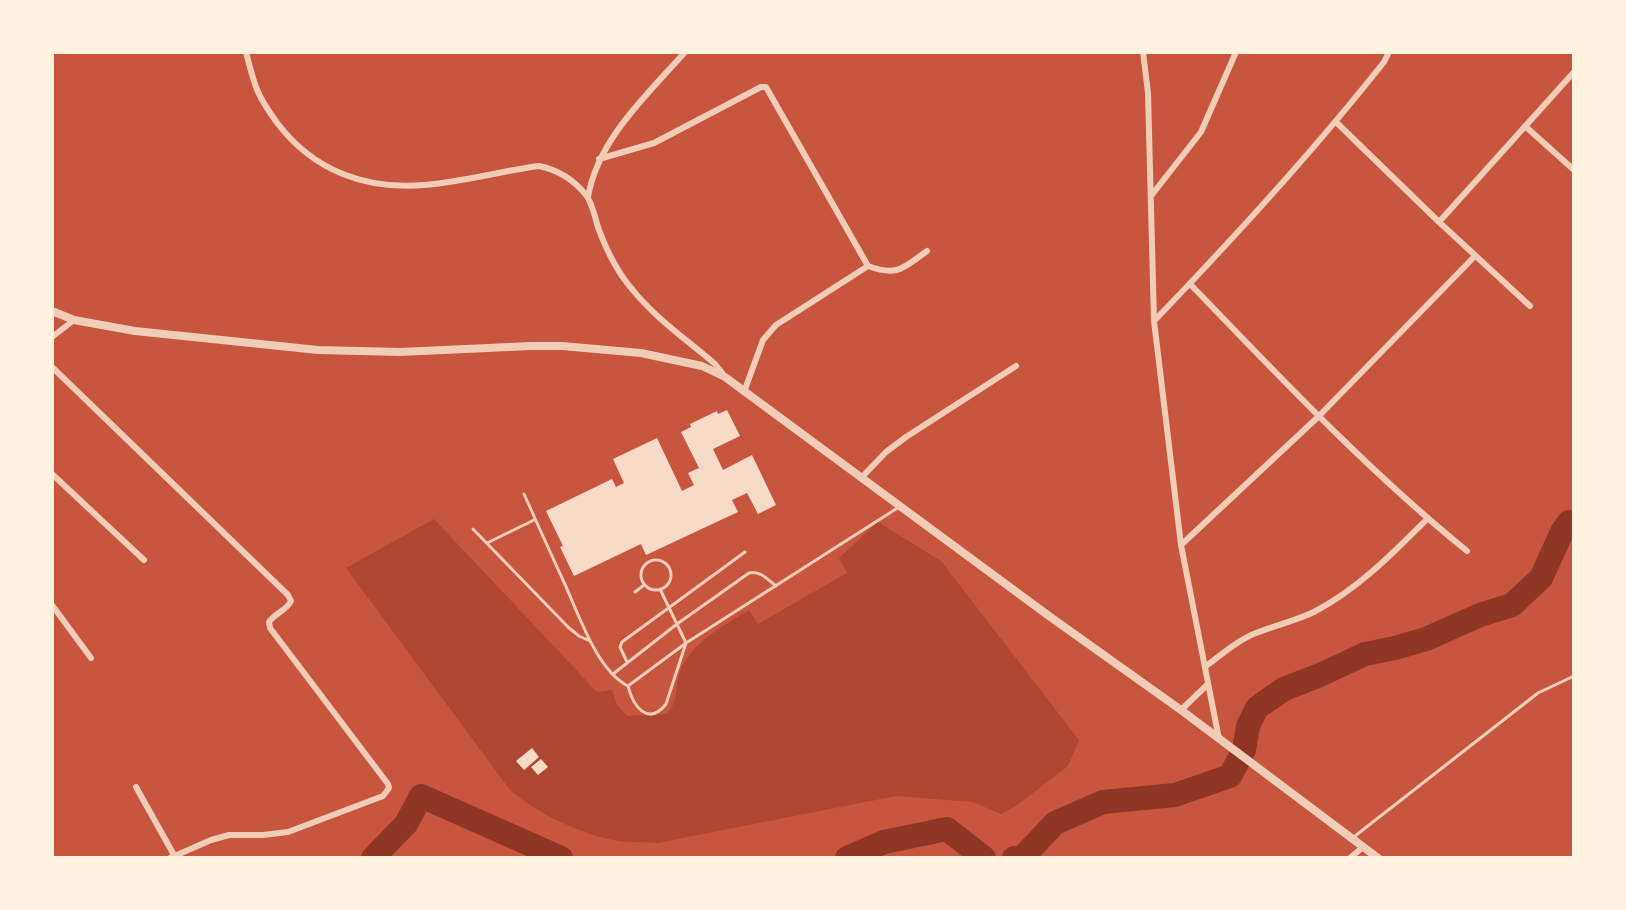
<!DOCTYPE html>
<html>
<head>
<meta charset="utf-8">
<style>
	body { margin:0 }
	#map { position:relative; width:1626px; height:910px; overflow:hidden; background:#c8553d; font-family:Cabin,sans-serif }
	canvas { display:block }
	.frame { position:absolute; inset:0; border:54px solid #fff3e0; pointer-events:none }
</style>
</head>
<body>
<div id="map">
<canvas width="1626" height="910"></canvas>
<div class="frame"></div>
</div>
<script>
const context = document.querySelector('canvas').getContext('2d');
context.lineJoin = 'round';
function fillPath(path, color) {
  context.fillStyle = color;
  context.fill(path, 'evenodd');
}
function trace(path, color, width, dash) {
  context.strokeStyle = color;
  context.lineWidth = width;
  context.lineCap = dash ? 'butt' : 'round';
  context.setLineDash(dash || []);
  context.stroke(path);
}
const green = new Path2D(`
	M434,519l163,173 15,-2 5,15 10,11 40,-2c13,-14 7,-31 15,-47 13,-27 43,-42 67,-57l9,14 89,-51 -8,-15 39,-36 63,39 138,179 -11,26 -52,40 -15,8 -28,-12 -77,-6 -239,47c-13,-1 -26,0 -38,-2 -35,-5 -83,-28 -109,-51l-164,-222z`);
const river = new Path2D(`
	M373,858l33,-34 15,-28 140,62
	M847,858l37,-16 63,-13 37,29
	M1014,858h8l33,-35 48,-21 72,-7 55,-19 14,-26 4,-24 9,-18 11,-8 16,-11 36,-14 45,-21 30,-6 31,-9 54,-24 32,-10 29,-27 21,-46 7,-10 5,1`);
const building = new Path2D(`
	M727,410l13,26 -27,13 10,21 29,-15 24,50 -18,9 -11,-21 -15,7 6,12 -92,43 -5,-11 -67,32 -14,-29 3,-1 -17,-35 66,-32 4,8 8,-4 -11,-24 44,-21 25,53 12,-6 -6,-12 11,-5 -18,-36 10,-5 -1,-3 27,-13 1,3z
	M532,748l7,9 -15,13 -8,-9z
	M541,759l7,8 -10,8 -7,-8z`);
const service = new Path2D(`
	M524,494c13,29 26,58 39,86 15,32 33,90 65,106 5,20 20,41 38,18l20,-61 213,-136
	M473,529l95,98 11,9 11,5
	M487,543l47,-23
	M641 575a15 15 0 1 1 30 0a15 15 0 1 1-30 0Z
	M635,592l9,-7
	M627,662l-7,-15 2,-5 123,-90
	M613,674l64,-50 72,-51c11,-3 19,7 27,13
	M628,686l58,-43 -26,-54
	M1355,836l183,-143 36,-17`);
const minor = new Path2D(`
	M246,52c3,12 6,24 10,35 5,14 14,26 22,37 36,47 88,66 146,61 39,-3 77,-14 115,-19 19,4 35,14 47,29 7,9 9,24 13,35 8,21 18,42 33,59 23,29 55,51 83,75l8,10
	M1143,52l5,41 6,228 27,224 38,194
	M1336,122l103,100 91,84
	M1525,126l49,44
	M599,159l55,-16 107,-56h5l102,179
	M1151,196l50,-64 35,-80
	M588,197c10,-58 59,-102 97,-145
	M1439,222l135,-150
	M1190,284c89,92 177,186 277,267
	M1154,321c80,-83 158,-168 230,-259l5,-10
	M52,337l22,-17
	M52,367l236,228 3,6c-5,10 -16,12 -22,21l1,6 118,156 1,4 -6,8 -95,36 -25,3h-34l-18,5 -41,18
	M744,392l19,-52 13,-15 92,-59c30,11 35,2 59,-15
	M52,474l92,86
	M862,477l24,-25 20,-15 110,-71
	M1181,545l137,-128 157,-161
	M52,605l39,53
	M1205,667c16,-12 33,-27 51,-34 20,-8 39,-12 58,-21 45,-24 78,-58 113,-93
	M1181,710l27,-26
	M136,787l38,68
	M1350,858l13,-11`);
const tertiary = new Path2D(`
	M52,311l22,9 61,11 183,19 82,2 131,-6h31l79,7 61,13 23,11 324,239 132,94 197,148`);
fillPath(green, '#ae4732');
trace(river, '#8f3625', 24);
fillPath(building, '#f7dbc8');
trace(service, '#f1ccb7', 3);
trace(minor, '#f1ccb7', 6);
trace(tertiary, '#f1ccb7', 8);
</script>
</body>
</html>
